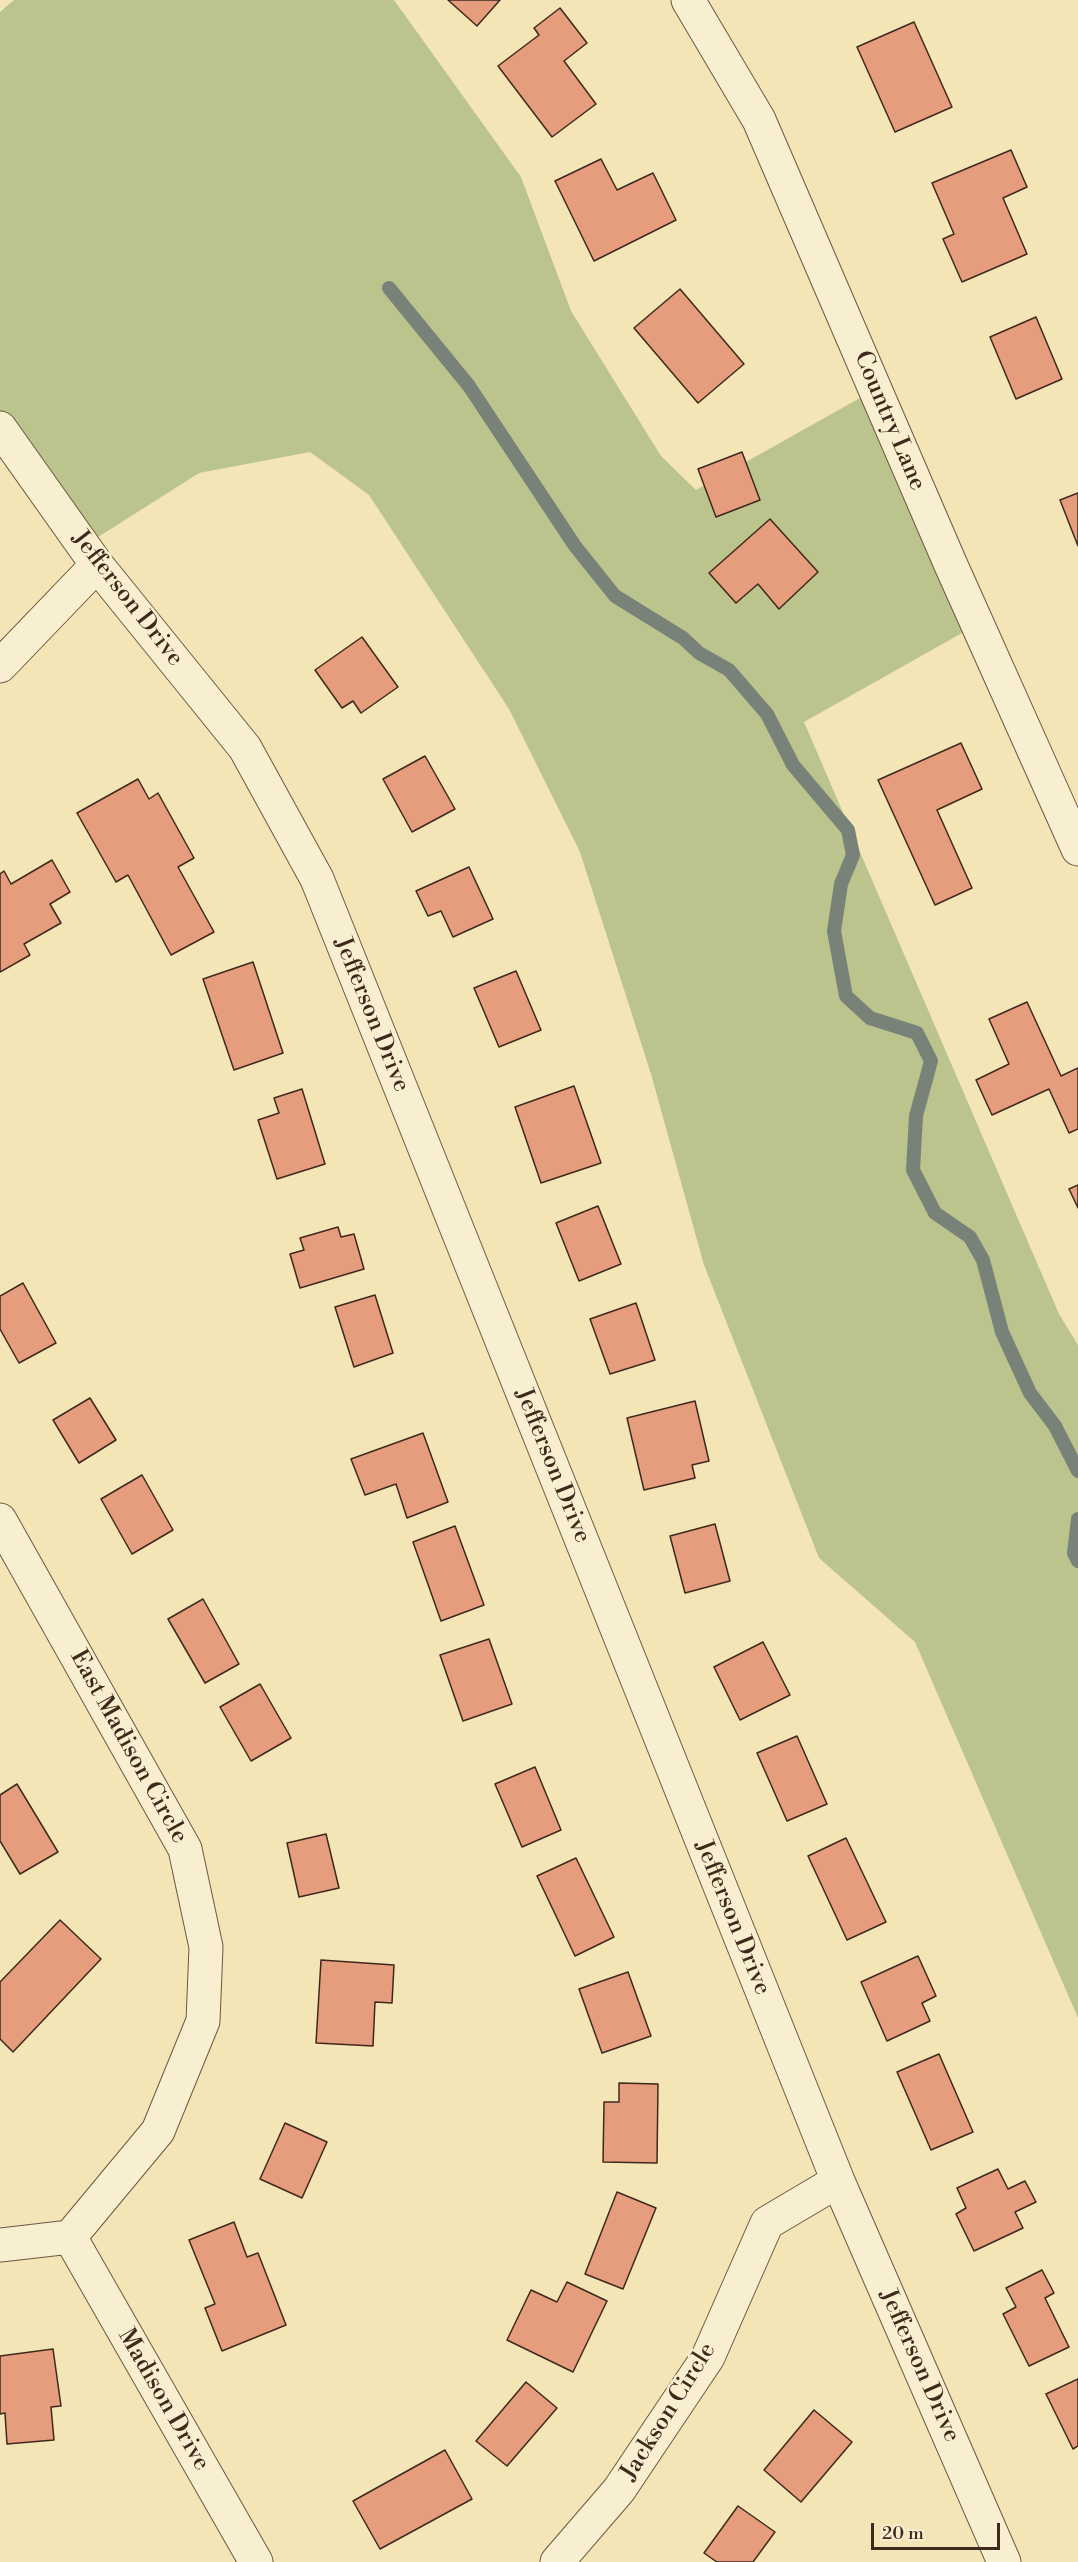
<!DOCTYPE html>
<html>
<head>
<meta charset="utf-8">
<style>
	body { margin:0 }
	#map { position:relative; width:1078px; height:2562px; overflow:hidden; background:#f4e5b6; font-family:"Libre Bodoni",serif }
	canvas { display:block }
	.scale { position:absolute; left:871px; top:2523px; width:129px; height:27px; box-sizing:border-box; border:3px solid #3f291c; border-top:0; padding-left:8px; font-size:18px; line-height:21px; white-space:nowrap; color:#3f291c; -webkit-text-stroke:4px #f8eed0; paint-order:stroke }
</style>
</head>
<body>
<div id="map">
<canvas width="1078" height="2562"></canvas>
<div class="scale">20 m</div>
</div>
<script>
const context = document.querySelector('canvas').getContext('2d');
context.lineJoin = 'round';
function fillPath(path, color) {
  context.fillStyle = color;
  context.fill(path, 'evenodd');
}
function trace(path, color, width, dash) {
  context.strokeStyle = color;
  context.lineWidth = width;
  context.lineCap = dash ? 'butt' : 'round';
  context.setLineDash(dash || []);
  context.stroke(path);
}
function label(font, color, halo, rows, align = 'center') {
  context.font = font + ' "Libre Bodoni",serif';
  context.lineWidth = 5;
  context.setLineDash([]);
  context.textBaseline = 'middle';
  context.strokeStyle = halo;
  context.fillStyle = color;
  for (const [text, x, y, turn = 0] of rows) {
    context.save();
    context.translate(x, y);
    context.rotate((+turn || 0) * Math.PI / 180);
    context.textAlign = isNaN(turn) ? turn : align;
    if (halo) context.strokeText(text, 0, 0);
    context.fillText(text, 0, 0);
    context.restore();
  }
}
const green = new Path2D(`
	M14,0h380l127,177 50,134 90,145 35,34 180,-101 102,235 -174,98 255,592 19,31v673l-163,-376 -96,-84 -115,-293 -53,-191 -71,-222 -71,-143 -140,-214 -59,-43 -111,21 -115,73 -84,-118v-416z`);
const stream = new Path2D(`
	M389,288l80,98 106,160 40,50 68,42 16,15 30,17 38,44 26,51 55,65 5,25 -12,29 -7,47 12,65 24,22 47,15 14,28 -15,55 -3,54 22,43 35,24 13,23 19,72 28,61 25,33 23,45
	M1078,1519l-4,34 4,8`);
const building = new Path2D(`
	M448,0h52l-23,26z
	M560,8l27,35 -23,18 32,43 -44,33 -54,-71 41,-31 -5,-7z
	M914,22l38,85 -57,25 -38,-85z
	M1011,150l16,37 -24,11 24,56 -65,28 -19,-43 11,-5 -22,-51z
	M601,159l16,31 36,-17 23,47 -82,41 -39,-80z
	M680,289l64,75 -46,39 -64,-75z
	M1036,317l26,62 -46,20 -26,-62z
	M742,452l18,48 -44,17 -18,-48z
	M1078,493v53l-18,-46z
	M770,519l48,53 -39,37 -21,-25 -22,19 -27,-30z
	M362,637l36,50 -37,26 -8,-12 -11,7 -27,-38z
	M961,743l21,46 -45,21 35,78 -37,17 -57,-125z
	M425,756l30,53 -43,23 -29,-53z
	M138,779l11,20 9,-6 36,65 -16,9 36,65 -43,23 -43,-80 -12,7 -39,-69z
	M52,860l18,32 -20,12 11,19 -37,21 6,11 -30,17v-98l4,-3 7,13z
	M469,867l24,52 -40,18 -12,-26 -13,5 -12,-25z
	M253,962l30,91 -49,17 -31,-91z
	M516,971l25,59 -42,17 -25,-59z
	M1027,1002l34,74 17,-8v61l-9,4 -20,-44 -57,26 -16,-35 33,-16 -20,-45z
	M574,1086l27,77 -60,20 -26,-76z
	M302,1089l23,75 -48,15 -19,-59 21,-7 -5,-15z
	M1078,1185v23l-9,-19z
	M598,1206l23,58 -42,17 -23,-58z
	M338,1227l3,10 13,-3 10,35 -64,19 -10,-34 14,-4 -4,-12z
	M23,1283l33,60 -37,20 -19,-34v-33z
	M375,1295l18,58 -39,14 -19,-60z
	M636,1303l19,57 -45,14 -20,-55z
	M90,1398l26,42 -37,23 -26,-43z
	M695,1401l14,60 -17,4 3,13 -51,12 -17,-72z
	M423,1433l25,69 -41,16 -11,-34 -31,11 -14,-36z
	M142,1475l31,55 -41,24 -31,-55z
	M715,1524l15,57 -45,12 -15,-57z
	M455,1526l29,79 -43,16 -28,-79z
	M203,1599l36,65 -34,19 -37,-64z
	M489,1639l23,65 -49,17 -23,-66z
	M763,1642l27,53 -50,25 -26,-53z
	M260,1684l31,54 -40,23 -31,-54z
	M797,1736l30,68 -40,17 -30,-68z
	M535,1767l26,63 -39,17 -27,-63z
	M17,1784l41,68 -38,22 -20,-33v-46z
	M326,1834l13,54 -40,9 -12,-54z
	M846,1838l40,84 -39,18 -39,-84z
	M576,1858l38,79 -39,19 -38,-80z
	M60,1920l41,39 -88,93 -13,-13v-57z
	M918,1956l18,40 -14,7 8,18 -43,20 -26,-59z
	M321,1960l73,5 -2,38 -17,-1 -2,44 -57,-3z
	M628,1972l23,64 -49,17 -23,-64z
	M939,2054l34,78 -42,18 -34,-78z
	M619,2083l39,1 -1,79 -54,-1 1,-60h15z
	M285,2123l42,19 -25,56 -42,-19z
	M998,2169l10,20 17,-8 11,21 -21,10 8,16 -49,23 -18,-37 10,-6 -9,-20z
	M617,2192l39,16 -33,81 -38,-15z
	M234,2222l13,35 11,-4 28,72 -64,26 -17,-43 10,-4 -26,-64z
	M1042,2270l12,23 -9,5 24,49 -40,19 -26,-52 13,-7 -10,-19z
	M567,2282l40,19 -34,71 -66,-32 24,-50 26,12z
	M53,2349l8,57 -10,1 3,33 -47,4 -2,-31 -5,1v-58z
	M1078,2379v67l-5,3 -27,-55z
	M526,2382l31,26 -50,58 -31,-25z
	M814,2410l38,32 -51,60 -37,-32z
	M445,2450l27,49 -92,50 -27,-48z
	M738,2506l37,26 -22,30h-36l-13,-9z`);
const street = new Path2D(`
	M688,0l71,120 191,443 128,286
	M0,428l97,137 148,183 72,131 521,1302 166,381
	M0,666l97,-101
	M0,1520l185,329 21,98 -3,74 -45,110 -88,106
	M70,2237l186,325
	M0,2245l70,-8
	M557,2562l62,-72 89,-133 59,-134 71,-42`);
const streetNames = [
	["Country Lane",889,421,67],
	["Jefferson Drive",127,599,52],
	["Jefferson Drive",371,1015,68],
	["Jefferson Drive",552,1466,68],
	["East Madison Circle",128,1747,61],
	["Jefferson Drive",732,1918,68],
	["Jefferson Drive",919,2366,66],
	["Madison Drive",163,2400,60],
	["Jackson Circle",669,2412,-58]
];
fillPath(green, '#bcc48d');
trace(stream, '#798279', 14);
fillPath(building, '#e59d7d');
trace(building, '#3f291c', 1.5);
trace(street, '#6c5842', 35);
trace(street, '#f8eed0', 33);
label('24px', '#3f291c', '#f8eed0', streetNames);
</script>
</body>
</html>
